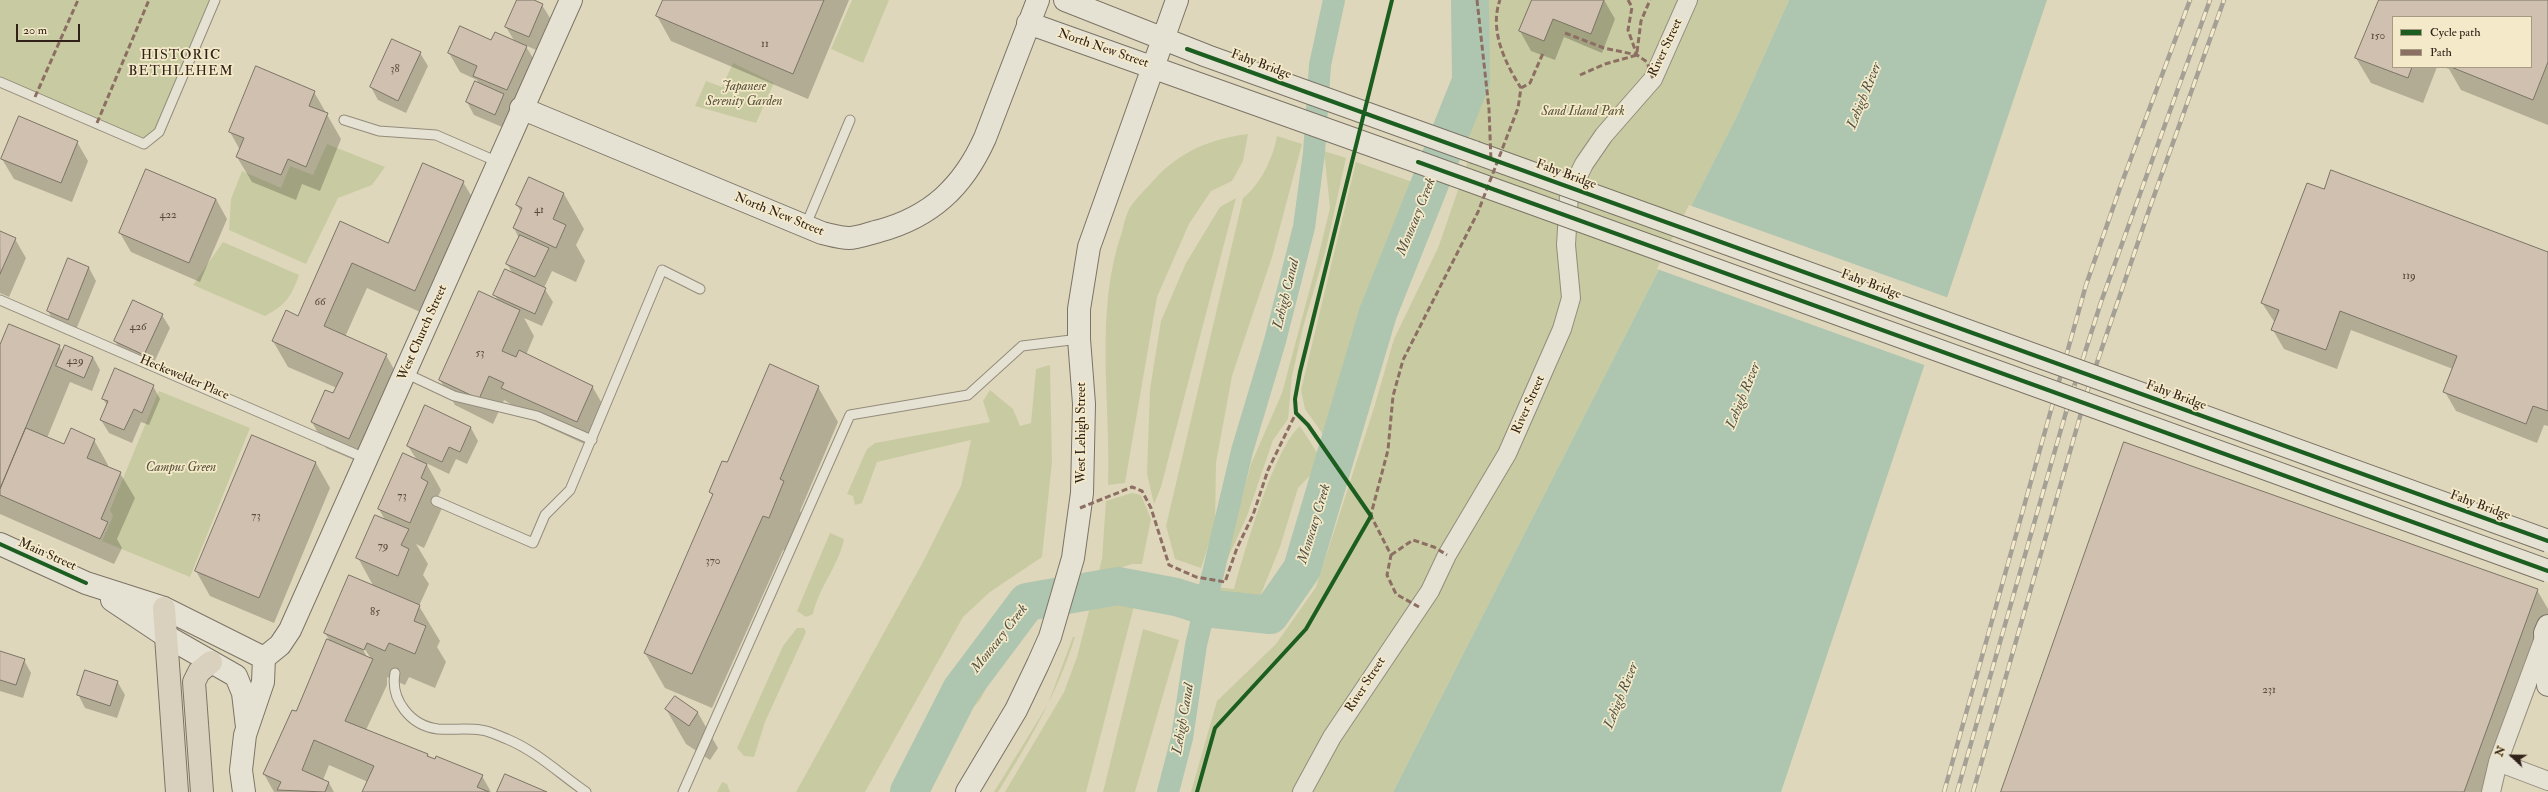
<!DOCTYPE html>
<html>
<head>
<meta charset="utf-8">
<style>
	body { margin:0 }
	#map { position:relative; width:2548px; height:792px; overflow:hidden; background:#dfd7bb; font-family:"IM FELL Double Pica",serif }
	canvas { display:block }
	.legend { position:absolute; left:2392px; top:16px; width:140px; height:52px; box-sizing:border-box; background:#f4eac9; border:1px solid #a69a83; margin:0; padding:5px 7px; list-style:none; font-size:12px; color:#302119 }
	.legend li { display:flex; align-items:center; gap:8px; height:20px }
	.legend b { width:20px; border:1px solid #a69a83 }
	.north { position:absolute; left:2492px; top:736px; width:40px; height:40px; -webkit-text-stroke:3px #f4eac9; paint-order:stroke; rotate:292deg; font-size:11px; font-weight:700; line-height:16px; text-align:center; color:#302119 }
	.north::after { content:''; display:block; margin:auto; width:14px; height:18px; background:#302119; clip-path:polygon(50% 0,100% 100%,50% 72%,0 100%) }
	.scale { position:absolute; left:16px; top:24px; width:64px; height:18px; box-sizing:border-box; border:2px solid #302119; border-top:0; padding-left:5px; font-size:12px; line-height:14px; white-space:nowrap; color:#302119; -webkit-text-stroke:3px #f4eac9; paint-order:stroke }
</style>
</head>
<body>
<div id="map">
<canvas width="2548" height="792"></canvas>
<ul class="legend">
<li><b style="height:5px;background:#1b5e20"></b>Cycle path</li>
<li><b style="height:5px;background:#8d6e63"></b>Path</li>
</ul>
<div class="north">N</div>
<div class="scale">20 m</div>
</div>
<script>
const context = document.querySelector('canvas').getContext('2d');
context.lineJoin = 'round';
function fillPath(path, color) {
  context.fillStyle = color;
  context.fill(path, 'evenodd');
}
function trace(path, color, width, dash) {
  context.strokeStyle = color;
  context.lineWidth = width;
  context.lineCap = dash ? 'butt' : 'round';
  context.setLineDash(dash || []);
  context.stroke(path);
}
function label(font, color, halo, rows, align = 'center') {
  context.font = font + ' "IM FELL Double Pica",serif';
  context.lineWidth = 3.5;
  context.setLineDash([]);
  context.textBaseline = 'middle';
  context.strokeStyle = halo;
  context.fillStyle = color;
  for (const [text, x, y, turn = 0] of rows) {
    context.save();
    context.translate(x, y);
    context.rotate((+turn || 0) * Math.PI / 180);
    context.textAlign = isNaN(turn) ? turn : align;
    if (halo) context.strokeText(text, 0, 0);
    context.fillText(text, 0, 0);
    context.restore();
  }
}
const green = new Path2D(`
	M0,0h215l-56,132 -15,12 -144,-62z
	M852,0h37l-26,63 -32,-14z
	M1471,0h318l-52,116 -344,676h-202l26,-91 59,-57 40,-57 57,-176 21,-72 44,-91 29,-84 9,-95z
	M733,63l41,20 -18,40 -61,-17 11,-25 16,6z
	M1248,134l-5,27 -11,20 -21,10 -22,33 -32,73 -32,186 -17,2c3,-82 -14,-175 14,-253 2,-8 4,-19 9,-26 6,-9 15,-17 22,-25 26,-29 56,-42 95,-47z
	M1277,136l25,8 -30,113 -40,119 -16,87 -1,62 -14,43 -26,-9 -9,-33 77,-328c18,-14 30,-40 34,-62z
	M327,144l58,23 -13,18 -34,13 -32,66 -77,-34 2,-31 11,-28 39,17 9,-22 23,9z
	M1324,151l22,7 -20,91 -22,75 -12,52 -4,43 -15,21 -26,76 -25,55 29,-107 31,-71 35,-131 13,-54z
	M1356,162l62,22 -28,83 -29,51 -11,61 -23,61 -22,-31 -4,-19z
	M1236,198l-75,289 -7,17 -7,-30 3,-85 11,-68 25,-58 34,-56z
	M223,242l76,33c-8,22 -13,30 -34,41l-72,-31z
	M1050,365l2,97 -10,95 -52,35 -27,25 -98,175h-69l128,-232 37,-74 10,-46 -94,22 -15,41 -7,2 -2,-9 -6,-2 20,-45 8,-6 115,-21 -7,-21 7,-11 23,19 7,17 11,-3 5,-54z
	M159,391l91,37 -60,149 -88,-36 11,-25 -3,-6z
	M1300,426l23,36 -25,26 -18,59 -21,52 -24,6 -22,-10 3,-8 18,2c10,-36 40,-141 66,-163z
	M1132,493l9,2 10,24 -9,45h-10l-34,11 4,-16 4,-58z
	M830,533l14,6c-6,28 -25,48 -31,75l-7,3 -9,-6z
	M1091,603l43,3 -48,186h-81l59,-100 13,-35z
	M797,628h7l2,4 -41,90 -11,35 -10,-1 -7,-8 46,-102z
	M1143,629l36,11 -44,152h-32z
	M1073,637h2c-18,57 -46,105 -77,155h-4l54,-88z
	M1008,647l-28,53 -21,23 -38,69h-3l54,-102z
	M722,782l5,2 3,8h-13z`);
const water = new Path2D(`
	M1789,0h258l-266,792h-388l344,-676z`);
const pier = new Path2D(`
	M1689,205l260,93 -22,68 -270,-97z`);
const shadow = new Path2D(`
	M518,0h13l11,5 8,13 -14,32 -11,-5 13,21 -20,43 -9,-3 2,2 -9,19 -28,-12 -7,-13 12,-18 -2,-4 -17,-8 -11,-19 43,-12 23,1 -9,-15z
	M664,0h185l-41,99 -137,-58 -14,-25z
	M1533,0h71l11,19 -13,34 -38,-16 -9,23 -24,-9 -11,-20z
	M2380,0h168v125l-87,-35 -12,-21 -6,-2h88v-50h-138v50h44l-14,36 -52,-20 -15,-25z
	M420,53l8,13 -22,47 -28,-13 -7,-13z
	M314,92l27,47 -21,52 -18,-7 -6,16 -44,-18 -15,-25 3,-7 -10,-18z
	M77,142l11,19 -16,41 -58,-23 -12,-20z
	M529,178l35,16 20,35 -8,16 9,16 -9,21 -24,-11 -8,17 9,14 -11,24 -18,-8 10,18 -8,19 66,31 15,26 -16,35 -74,-34 -5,-8 -8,-5 -11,24 -38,-19 -15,-25 58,-79 -3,-6 18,-21 -6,-10 12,-26 -5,-10 7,-16 -4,-7z
	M463,182l15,25 -49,109 -62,-28 -22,49 41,18 14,25 -37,84 -37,-16 -14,-26 13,-31 9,4 3,-7 -49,-21 -15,-26 26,-24 42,-94 48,21z
	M2325,190l223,63v173l-4,-1 -7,18 -81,-32 -11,-19 8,-23 -102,-39 -14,39 -53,-20 -11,-19 2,-7 -13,-20z
	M216,199l11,20 -27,63 -69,-30 -11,-19z
	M0,232l15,7 11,19 -17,39 -9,-4z
	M69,260l20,8 7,13 -21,51 -20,-8 -7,-13z
	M162,315l8,13 -18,39 -29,-13 -8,-13z
	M59,346l4,7 30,4 7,13 -8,21 -22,-9 -23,56 17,7 30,-5 14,25 -1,3 13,5 15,25 -18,41 5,9 -8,16 -114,-50v-166z
	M153,386l7,13 -11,26 -8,-3 -9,21 -23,-10 -8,-13 6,-15 -4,-6z
	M818,387l20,35 -38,89 3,5 -14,37 -6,-3 -71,158 -47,-20 -20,-35 68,-157 -3,-4 18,-29z
	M426,407l45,21 7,13 -11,23 -11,-5 -7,15 -23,-11 15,27 -4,9 5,9 -18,40 -8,-4 12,20 -5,11 6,9 -10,22 21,35 -3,6 9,15 -11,26 -26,-11 -4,8 -18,-8v8l-21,45 62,25 2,3 52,18 9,16h-128l5,-10 -39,-17 -6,15 6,3 5,9h-60l-10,-18 33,-61 33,-72 -5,-8 49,-46 -16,-29 27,-38 -6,-11 38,-49 -9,-14zM362,645l8,12h-3l-6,-11z
	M252,437l64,26 14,25 -56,135 -64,-27 -14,-25z
	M2537,590l11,19v16l-61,167h-485z
	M0,652l24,8 7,13 -8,25 -23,-7z
	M117,681l8,14 -8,23 -32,-10 -7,-14z
	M675,697l23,16 20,35 -8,12 -24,-16 -20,-35z`);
const canal = new Path2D(`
	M1168,792l14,-54 14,-93 46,-194 33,-110 29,-114 10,-74 6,-88 14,-65`);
const river = new Path2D(`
	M909,792l52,-102 66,-88 91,-16 58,11 38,12 56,6 32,-46 76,-256 93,-232 -1,-81`);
const building = new Path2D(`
	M517,0h17l9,4 -14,33 -24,-10z
	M663,0h161l-31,74 -137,-58z
	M1532,0h72l-13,34 -38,-15 -9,22 -25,-10z
	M2379,0h169v62l-15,38 -82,-33h80v-50h-138v50h19l-4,11 -53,-20z
	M460,26l31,14 4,-8 32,14 -20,44 -34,-14 4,-10 -29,-13z
	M392,39l29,13 -23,49 -28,-14z
	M256,66l59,25 -6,15 19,7 -22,54 -18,-8 -7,16 -45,-18 8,-19 -15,-6z
	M475,81l29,13 -9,21 -29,-13z
	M19,116l59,25 -17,42 -60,-24z
	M423,163l41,18 -49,110 -63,-28 -28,63 63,28 -38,85 -38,-17 14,-32 8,3 10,-20 -71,-32 14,-31 12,6 42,-95 48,22z
	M146,169l70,30 -27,64 -70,-30z
	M2331,170l217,82v159l-15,-5 -7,18 -83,-32 14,-36 -117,-45 -14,39 -55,-20 8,-20 -18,-7 46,-120 17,6z
	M529,177l35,16 -11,26 13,6 -10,23 -43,-20 9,-20 -6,-3z
	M0,231l16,7 -16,36z
	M520,235l29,13 -14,29 -29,-13z
	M68,258l21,9 -21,53 -21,-9z
	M505,269l41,19 -11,26 -42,-19z
	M479,291l41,19 -18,41 14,6 3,-7 74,36 -16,36 -76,-34 3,-5 -15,-7 -10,23 -40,-19z
	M133,300l30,14 -19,41 -30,-14z
	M9,324l51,21 -60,144v-144z
	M65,345l28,12 -9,21 -28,-12z
	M770,364l49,22 -39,93 4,2 -15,37 -6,-2 -71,158 -48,-21 69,-159 -4,-2 13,-31 5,1z
	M115,368l39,17 -12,28 -8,-4 -10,21 -24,-10 8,-19 -6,-2z
	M425,405l46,22 -11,25 -11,-5 -7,15 -35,-16z
	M26,428l38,16 7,-16 24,11 -8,19 34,14 -20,47 7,3 -8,17 -100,-44v-6z
	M252,435l64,27 -57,136 -64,-27z
	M2124,442l414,147 -74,203h-463z
	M403,453l24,11 -6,14 7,4 -18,41 -32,-14z
	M375,515l34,14 -8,16 8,4 -11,27 -42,-18z
	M349,575l71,30 -6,16 12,5 -11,28 -26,-11 -4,8 -18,-8 -3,7 -40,-17z
	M327,639l46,20 -28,62 83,33 -1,2 8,3 1,-3 47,19 -6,12 12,5h-127l12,-26 -60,-26 -12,30 27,12 -4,10 -48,-2 4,-8 -18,-8 29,-64 4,1z
	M0,651l25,8 -9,26 -16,-5z
	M85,670l33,11 -8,25 -33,-11z
	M675,696l23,16 -9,14 -24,-17z
	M505,774l42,18h-50z`);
const lane = new Path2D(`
	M0,82l144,62 15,-12 56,-132
	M344,120l35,11 57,4 62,27
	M805,227l45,-107
	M0,300l367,159
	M405,373l49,23 83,20 55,24
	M436,501l97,42 12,-28 25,-25 92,-220 38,19
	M395,673c-5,27 16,53 43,56 15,1 29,-1 43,1 9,1 18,6 26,9 29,12 53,35 79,53
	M683,792l167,-377 118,-20 54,-49 57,-7`);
const street = new Path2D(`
	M2498,762l50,19
	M1302,792l30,-55 98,-146 17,-36 60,-101 55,-125 9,-31 -5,-53 3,-50 15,-31 20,-29 49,-56 35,-79
	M2491,792l7,-30 46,-124`);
const secondary = new Path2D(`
	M1065,0l142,56 267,96
	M1028,23l390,139
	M521,108l301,125c9,2 18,5 27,5 9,0 21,-5 30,-7 52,-14 84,-44 106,-93l53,-138
	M0,544l86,39 78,25 100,50
	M112,600l54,36 70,40 7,17 4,34
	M2548,626l-3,7 3,52
	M264,658l16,-13 10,-15 281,-630
	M244,792l-3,-22 4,-35 18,-53 1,-24
	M967,792l49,-82 22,-46 12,-27 23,-79 9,-65 2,-89 -5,-65v-30l10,-62 88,-247`);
const highway = new Path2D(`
	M164,608l13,184
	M202,792l-8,-110 5,-10 12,-10`);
const rail = new Path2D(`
	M1944,792l142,-507 35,-100 69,-185
	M1957,792l109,-380 35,-110 109,-302
	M1973,792l114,-400 62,-182 75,-210`);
const secondaryBridge = new Path2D(`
	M1474,152l1074,389
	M1418,162l1130,409`);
const quiet = new Path2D(`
	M1477,0l12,109 2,52
	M1628,0l4,7 -4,23 9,25
	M1565,33l39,15 33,7 10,7 6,17
	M1637,52l4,-31 9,-21
	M1580,75l25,-11 32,-9
	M1521,88l9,-5 14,-32
	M35,97l43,-97
	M97,123l52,-123
	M1080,508l52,-21 10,4 9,17 18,57 27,12 29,5 12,-34 16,-33 15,-45 28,-57
	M1370,514l21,41 -4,20 9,19 23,13
	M1370,518l18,-68 5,-54 10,-36 75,-148 40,-104 3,-20c-16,-25 -32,-58 -21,-88
	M1391,555l22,-15 21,7 13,8`);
const cycleway = new Path2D(`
	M1187,49l1361,492
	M1418,162l1130,409
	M0,544l86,39
	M1197,792l18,-64 91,-99 65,-113 -63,-91 -12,-12 -1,-14 5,-27 92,-372`);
const numberNames = [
	["150",2378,37],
	["11",765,45],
	["38",395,70],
	["41",539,211],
	["422",168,216],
	["119",2409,277],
	["66",320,303],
	["426",138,328],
	["53",480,354],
	["429",75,362],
	["73",402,497],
	["73",256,517],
	["79",383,547],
	["370",713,562],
	["85",375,613],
	["231",2269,691]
];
const streetNames = [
	["River Street",1666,48,-65],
	["North New Street",1103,49,19],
	["Fahy Bridge",1261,65,20],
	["Fahy Bridge",1566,175,20],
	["North New Street",779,215,22],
	["Fahy Bridge",1871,285,20],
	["West Church Street",423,333,-66],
	["Heckewelder Place",184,378,23],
	["Fahy Bridge",2176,396,20],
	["River Street",1529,405,-66],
	["West Lehigh Street",1082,433,-90],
	["Fahy Bridge",2480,506,20],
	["Main Street",47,555,24],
	["River Street",1366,685,-57]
];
const parkNames = [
	["Japanese",744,87],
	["Serenity Garden",744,102],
	["Sand Island Park",1583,112],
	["Campus Green",181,468]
];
const neighbourhoodNames = [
	["HISTORIC",181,56],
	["BETHLEHEM",181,72]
];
const waterNames = [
	["Lehigh River",1865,96,-68],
	["Monocacy Creek",1417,217,-68],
	["Lehigh Canal",1287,294,-76],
	["Lehigh River",1744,396,-68],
	["Monocacy Creek",1315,524,-73],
	["Monocacy Creek",1000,639,-52],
	["Lehigh River",1622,696,-68],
	["Lehigh Canal",1184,719,-80]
];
fillPath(green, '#c8cba1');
fillPath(water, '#aec5af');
fillPath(pier, '#dfd7bb');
fillPath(shadow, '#0003');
trace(canal, '#aec5af', 22);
trace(river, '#aec5af', 38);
fillPath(building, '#d0c0af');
trace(building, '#7b7466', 1);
trace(lane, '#938c7c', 11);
trace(street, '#938c7c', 20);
trace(secondary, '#7b7466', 24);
trace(highway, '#7b7466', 24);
trace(lane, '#e5e1d3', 9);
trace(street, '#e5e1d3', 18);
trace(secondary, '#e5e1d3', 22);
trace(highway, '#d9d1be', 22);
trace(rail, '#a5a095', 4.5);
trace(rail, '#f4eac9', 3, [9]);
trace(secondaryBridge, '#7b7466', 24, []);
trace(secondaryBridge, '#e5e1d3', 22);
trace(quiet, '#8d6e63', 3, [6, 3]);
trace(cycleway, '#1b5e20', 4);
label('11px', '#58493e', null, numberNames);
label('13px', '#302119', '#f4eac9', streetNames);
label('italic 13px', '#58513c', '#f4eac9', parkNames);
context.letterSpacing = '1px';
label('14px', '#302119', '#f4eac9', neighbourhoodNames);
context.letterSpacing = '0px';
label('italic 14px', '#505044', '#f4eac9', waterNames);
</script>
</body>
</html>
